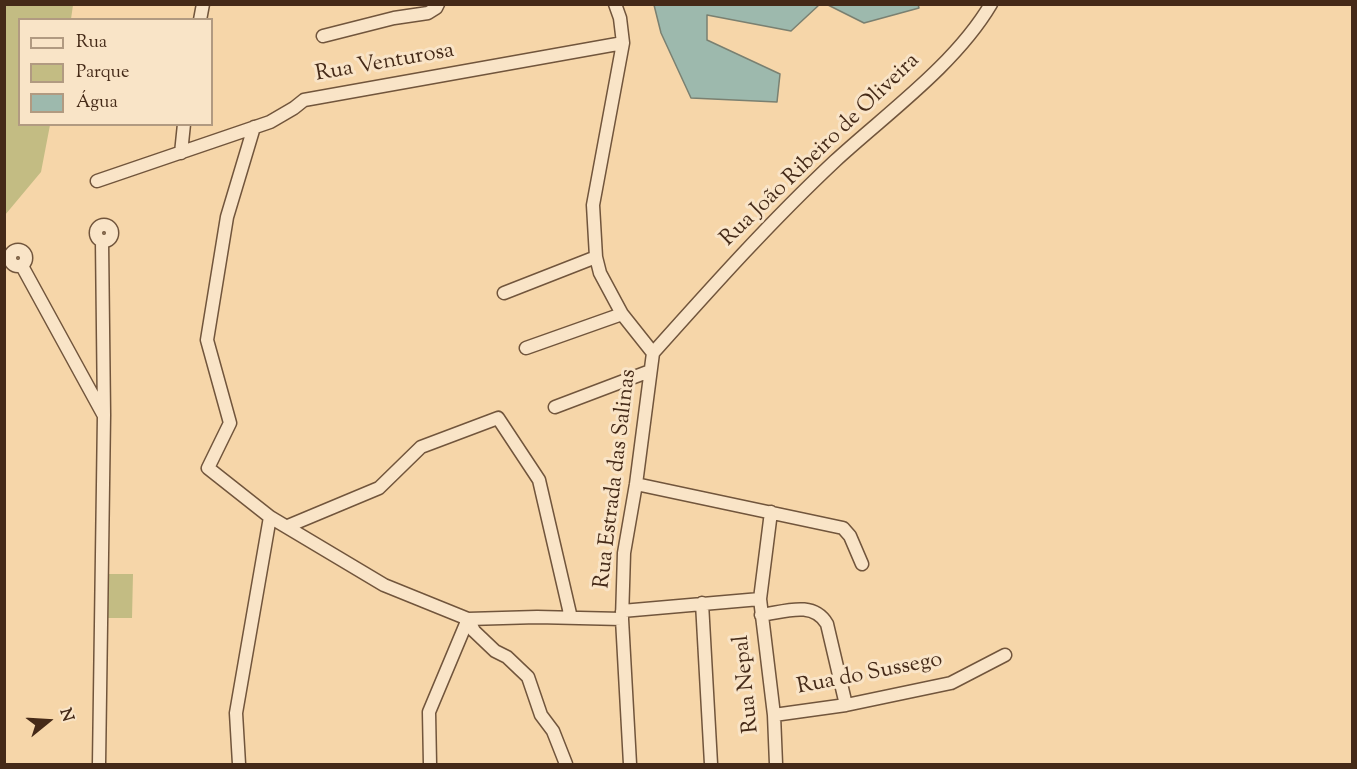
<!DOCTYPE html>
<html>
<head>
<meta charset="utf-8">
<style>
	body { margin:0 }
	#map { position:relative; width:1357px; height:769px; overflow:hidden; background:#f6d6a9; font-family:"Sorts Mill Goudy",serif }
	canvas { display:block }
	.frame { position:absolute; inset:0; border:6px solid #452a18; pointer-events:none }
	.legend { position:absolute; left:18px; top:18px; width:195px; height:108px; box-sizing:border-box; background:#f9e4c7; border:2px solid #b19a81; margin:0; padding:8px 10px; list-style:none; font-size:18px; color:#452a18 }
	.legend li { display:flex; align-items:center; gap:12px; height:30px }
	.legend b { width:30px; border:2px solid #b19a81 }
	.north { position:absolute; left:18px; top:691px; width:60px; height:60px; -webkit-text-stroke:4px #f9e4c7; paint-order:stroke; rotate:72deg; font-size:16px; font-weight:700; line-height:24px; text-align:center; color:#452a18 }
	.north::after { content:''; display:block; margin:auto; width:21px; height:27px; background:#452a18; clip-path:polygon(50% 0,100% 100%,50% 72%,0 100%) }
</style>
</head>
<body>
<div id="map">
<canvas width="1357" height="769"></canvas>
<div class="frame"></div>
<ul class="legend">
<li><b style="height:8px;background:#f9e4c7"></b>Rua</li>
<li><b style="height:16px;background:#c3bc83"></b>Parque</li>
<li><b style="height:16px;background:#9db9ad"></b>Água</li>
</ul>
<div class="north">N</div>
</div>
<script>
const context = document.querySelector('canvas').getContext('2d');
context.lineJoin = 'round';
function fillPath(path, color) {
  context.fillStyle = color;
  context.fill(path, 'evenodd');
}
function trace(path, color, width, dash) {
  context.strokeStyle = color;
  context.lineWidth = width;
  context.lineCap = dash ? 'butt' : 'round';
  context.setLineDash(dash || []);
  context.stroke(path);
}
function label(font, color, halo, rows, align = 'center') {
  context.font = font + ' "Sorts Mill Goudy",serif';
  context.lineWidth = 6;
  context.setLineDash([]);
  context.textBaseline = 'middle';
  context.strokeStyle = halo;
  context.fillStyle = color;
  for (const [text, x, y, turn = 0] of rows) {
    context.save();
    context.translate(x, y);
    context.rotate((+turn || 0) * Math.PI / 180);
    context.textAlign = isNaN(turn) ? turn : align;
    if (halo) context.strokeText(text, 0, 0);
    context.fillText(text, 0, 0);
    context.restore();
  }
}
const green = new Path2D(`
	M5,4l68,1 -2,14 -51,1v104l30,1 -9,47 -36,43z
	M108,574h25l-1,44h-25z`);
const water = new Path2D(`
	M918,4l1,4 -55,15 -36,-18z
	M654,5v-1l165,1 -28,26 -84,-16v25l73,34 -3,28 -86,-4 -30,-65z`);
const street = new Path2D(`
	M615,4l5,14 3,25 -30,162 3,52 4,16 22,41 31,39 -17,131 -12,69 -2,66 8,145
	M200,20l3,-16
	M323,36l71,-18 34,-5 8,-5 2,-4
	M254,127l-27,90 -20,123 23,83 -22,45 62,49 114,68 84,34 69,-2 85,2
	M181,153l3,-29
	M97,181l173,-59 24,-14 10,-8 319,-57
	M96 233a8 8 0 1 1 16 0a8 8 0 1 1-16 0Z
	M10 258a8 8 0 1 1 16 0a8 8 0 1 1-16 0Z
	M22,266l81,148
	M504,293l92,-36
	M526,348l96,-34
	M653,353c59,-66 117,-131 182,-192 51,-47 120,-96 156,-157
	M555,407l95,-36
	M636,484l207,44 7,8 12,28
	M771,512l-11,87 14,116 2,49
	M288,526l91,-38 42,-41 77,-29 41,62 32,138
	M702,603l9,161
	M622,611l138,-12
	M761,615c23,-3 52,-15 66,9l19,81
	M468,619l6,12 21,20 12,6 21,20 13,38 12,16 13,33
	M774,715l72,-10 105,-22 54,-28
	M99,764l5,-349 -2,-174
	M239,764l-3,-51 34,-196
	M430,764l-1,-52 39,-93`);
const streetNames = [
	["Rua Venturosa",385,64,-10],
	["Rua João Ribeiro de Oliveira",821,151,-44],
	["Rua Estrada das Salinas",617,479,-83],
	["Rua do Sussego",870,675,-11],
	["Rua Nepal",748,684,-96]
];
fillPath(green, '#c3bc83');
fillPath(water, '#9db9ad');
trace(water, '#7a8071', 1.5);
trace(street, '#71553c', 15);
trace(street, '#f9e4c7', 12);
label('22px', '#452a18', '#f9e4c7', streetNames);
</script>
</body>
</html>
